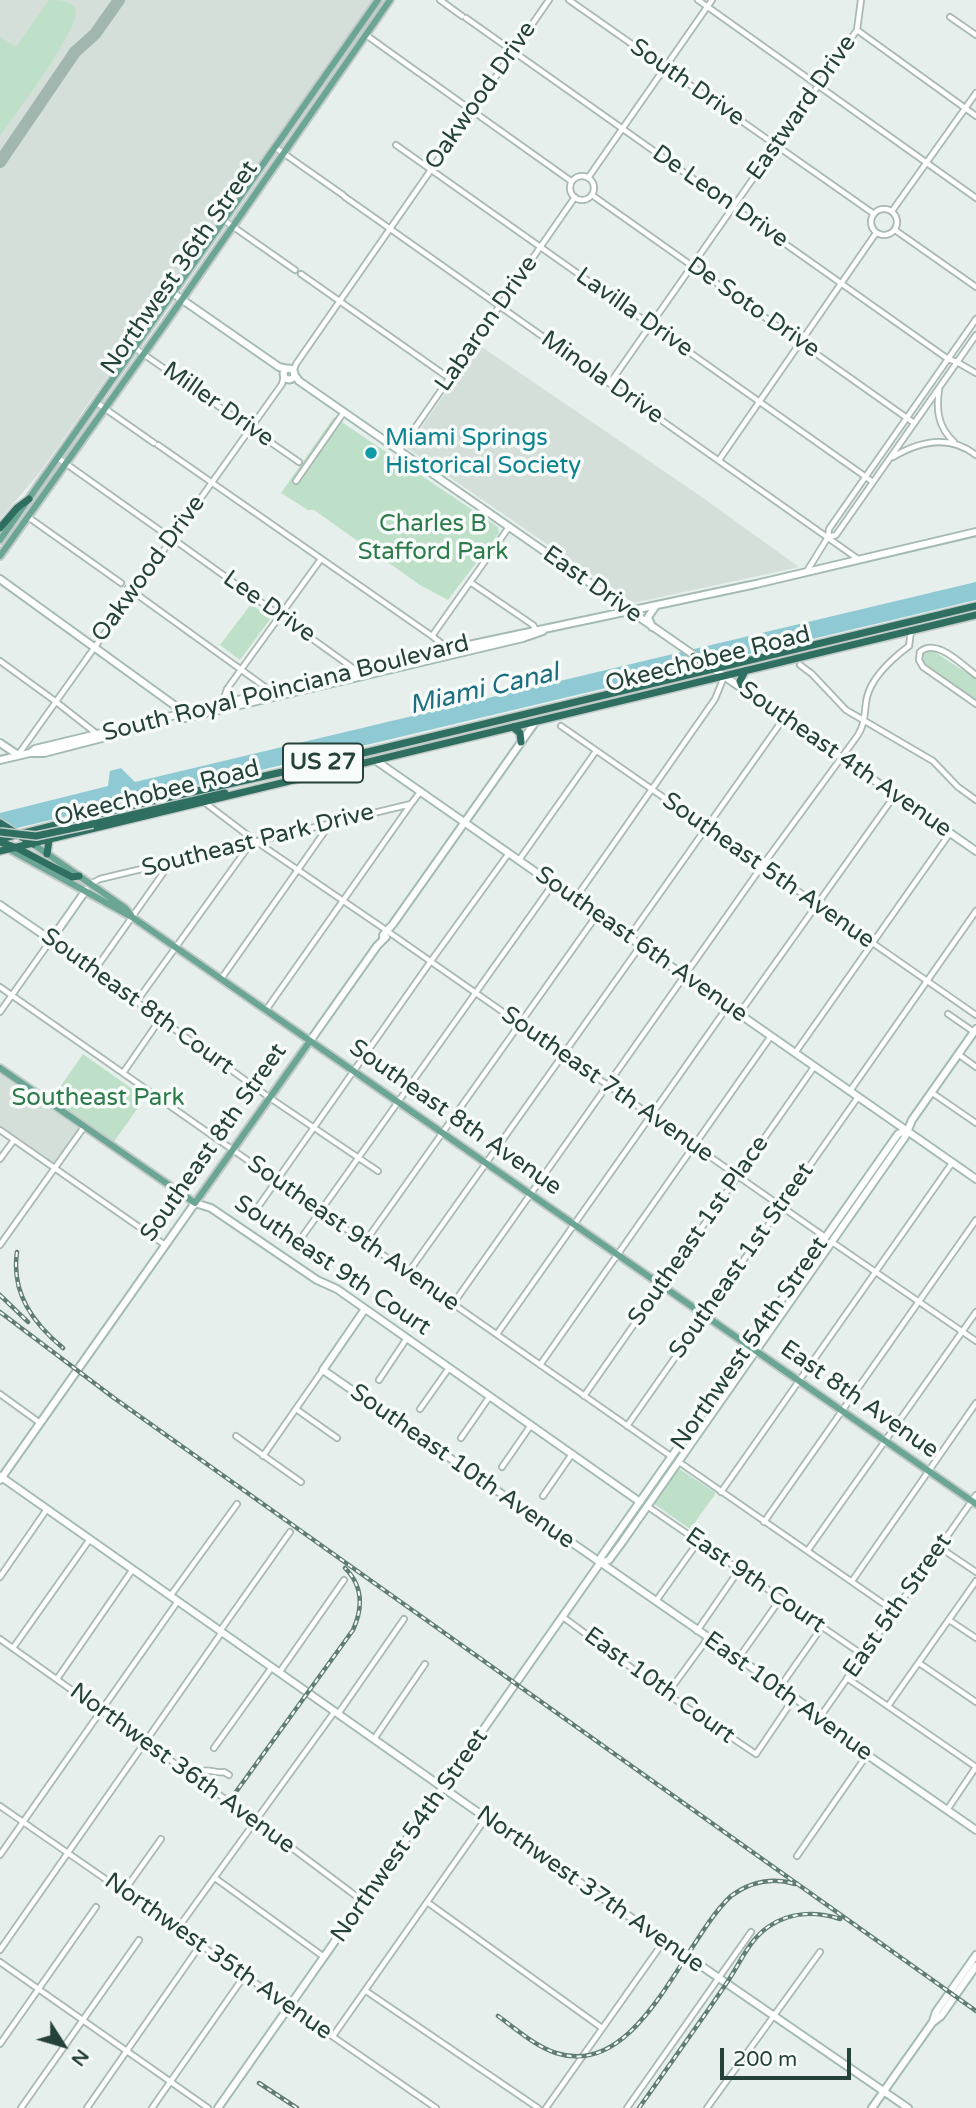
<!DOCTYPE html>
<html>
<head>
<meta charset="utf-8">
<style>
	body { margin:0 }
	#map { position:relative; width:976px; height:2108px; overflow:hidden; background:#e6efeb; font-family:"Varela Round",sans-serif }
	canvas { display:block }
	.north { position:absolute; left:28px; top:2010px; width:70px; height:70px; -webkit-text-stroke:5px #f7fbf9; paint-order:stroke; rotate:127deg; font-size:19px; font-weight:700; line-height:28px; text-align:center; color:#24423a }
	.north::after { content:''; display:block; margin:auto; width:24px; height:32px; background:#24423a; clip-path:polygon(50% 0,100% 100%,50% 72%,0 100%) }
	.scale { position:absolute; left:720px; top:2048px; width:131px; height:32px; box-sizing:border-box; border:4px solid #24423a; border-top:0; padding-left:9px; font-size:21px; line-height:24px; white-space:nowrap; color:#24423a; -webkit-text-stroke:5px #f7fbf9; paint-order:stroke }
</style>
</head>
<body>
<div id="map">
<canvas width="976" height="2108"></canvas>
<div class="north">N</div>
<div class="scale">200 m</div>
</div>
<script>
const context = document.querySelector('canvas').getContext('2d');
context.lineJoin = 'round';
function fillPath(path, color) {
  context.fillStyle = color;
  context.fill(path, 'evenodd');
}
function trace(path, color, width, dash) {
  context.strokeStyle = color;
  context.lineWidth = width;
  context.lineCap = dash ? 'butt' : 'round';
  context.setLineDash(dash || []);
  context.stroke(path);
}
function label(font, color, halo, rows, align = 'center') {
  context.font = font + ' "Varela Round",sans-serif';
  context.lineWidth = 7;
  context.setLineDash([]);
  context.textBaseline = 'middle';
  context.strokeStyle = halo;
  context.fillStyle = color;
  for (const [text, x, y, turn = 0] of rows) {
    context.save();
    context.translate(x, y);
    context.rotate((+turn || 0) * Math.PI / 180);
    context.textAlign = isNaN(turn) ? turn : align;
    if (halo) context.strokeText(text, 0, 0);
    context.fillText(text, 0, 0);
    context.restore();
  }
}
const built = new Path2D(`
	M0,0h373l-333,472 -40,47z
	M479,345l217,148 103,74 -166,36 -226,-155z
	M0,1074l79,55 -25,34 -54,-38z`);
const green = new Path2D(`
	M49,0c9,0 25,0 27,11 2,20 -62,105 -76,125v-99l16,10z
	M334,417l164,110 1,6 -51,67 -28,-15 -106,-75h-6l-27,-17z
	M251,604l20,14 -31,42 -20,-15z
	M930,649l46,30v23l-50,-36 -4,-8 3,-7z
	M83,1054l62,44 -32,45 -62,-43z
	M678,1468l38,25 -26,36 -37,-26z`);
const water = new Path2D(`
	M976,582v18l-976,232v-19l108,-27 2,-15 11,-3 14,14z`);
const taxiway = new Path2D(`
	M0,162l75,-110 20,-18 24,-34`);
const street = new Path2D(`
	M440,0l22,16
	M569,0l305,214
	M698,0l278,198
	M950,17l26,18
	M466,18l482,341 9,3 19,11
	M857,30l119,86
	M366,35l53,38
	M422,75l149,106
	M396,145l477,337
	M276,148l67,47
	M570 188a12 12 0 1 1 24 0a12 12 0 1 1-24 0Z
	M588,178l124,-178
	M592,195l322,228
	M345,197l513,362
	M871 222a13 13 0 1 1 26 0a13 13 0 1 1-26 0Z
	M892,211l84,-118
	M225,221l70,49
	M895,230l81,57
	M301,274l148,104
	M136,349l163,113
	M293,372l3,-8 253,-364
	M610,383l247,-353 4,-30
	M939,390c-3,20 -1,37 15,52
	M97,403l57,40
	M158,445l274,191 9,7 5,8
	M399,451l176,-254
	M893,457c27,-16 56,-23 83,-2
	M58,458l117,83
	M719,460l157,-227
	M296,481l48,-69
	M28,517l93,66
	M829,537l7,-2 140,-200
	M180,544l177,127
	M807,571l21,-34 1,-8 147,-210
	M470,582l63,43 3,5
	M128,588l144,104
	M432,636l77,-109
	M909,646l2,-15
	M920,652l-1,8 4,7 53,37
	M920,652c16,-15 42,13 56,23
	M0,661l55,40 42,33
	M800,665l12,9 34,36 87,51 25,26 18,13
	M222,704l5,-15 94,-130
	M561,726l415,289
	M18,755l264,-371 2,-8
	M204,802l50,38 132,90
	M519,860l77,-109
	M90,884l10,-5 311,-75 10,-13
	M575,899l140,-200 9,-22
	M390,933l435,304
	M629,937l155,-219
	M94,971l72,-102 1,-7
	M221,979l109,-155
	M0,987l672,470
	M137,1001l114,-158
	M266,1010l145,-206
	M0,1012l51,-72 219,158 108,73
	M739,1014l156,-219
	M948,1014l26,18
	M795,1053l155,-220
	M958,1054l18,13
	M123,1073l38,-55
	M850,1091l126,-180
	M931,1092l45,31
	M0,1130l165,115
	M0,1159l14,-19
	M258,1207l173,-246 78,-108
	M302,1237l251,-353
	M365,1242l232,-327
	M832,1242l144,99
	M0,1245l84,-118
	M408,1273l233,-328
	M453,1304l309,-438 96,-131c8,-13 6,-24 9,-38 5,-20 26,-39 42,-51
	M497,1334l231,-328
	M540,1365l231,-329
	M379,1380l28,-42
	M0,1394l40,29
	M584,1396l230,-329
	M296,1409l41,29
	M420,1409l29,-41
	M627,1426l231,-329
	M236,1436l65,46
	M461,1438l29,-42
	M263,1456l60,-86
	M679,1462l215,149
	M502,1467l29,-42
	M721,1492l231,-329
	M543,1496l29,-42
	M647,1506l216,149
	M764,1522l212,-302
	M939,1547l37,25
	M808,1550l168,-238
	M0,1577l47,-68
	M852,1581l124,-178
	M171,1595l66,-91
	M656,1601l42,-59
	M563,1617l104,77 89,60 38,-56
	M949,1620l27,18
	M220,1631l70,-99
	M697,1631l42,-61
	M0,1639l256,182 108,81
	M13,1648l77,-109
	M738,1659l43,-61
	M919,1663l57,39
	M279,1673l65,-93
	M847,1678l129,89
	M57,1679l76,-110
	M780,1687l42,-60
	M667,1694l41,-56
	M888,1706l88,-125
	M338,1714l66,-95
	M820,1717l156,-222
	M374,1739l51,-75
	M214,1748l58,-81
	M196,1778c9,-14 15,-4 28,-6l5,3
	M0,1806l436,302
	M947,1810l29,-43
	M0,1855l178,-254
	M797,1856l70,-101
	M215,1878l109,79
	M124,1891l37,-52
	M427,1902l175,126
	M178,1928l157,-217
	M0,1950l222,-318
	M0,1962l208,146
	M366,1991l172,117
	M333,2036l153,-218
	M0,2044l96,-137
	M21,2108l118,-168
	M87,2108l114,-164
	M152,2108l93,-133
	M546,2108l118,-167
	M627,2108l124,-176
	M707,2108l113,-156`);
const secondary = new Path2D(`
	M174,294l105,73 9,2
	M283.5 374a5.5 5.5 0 1 1 11 0a5.5 5.5 0 1 1-11 0Z
	M294,374l5,7 677,470
	M0,579l185,134
	M652,627l-4,-10 7,-10
	M185,718l338,-80 20,-7
	M0,743l18,12
	M30,753h14l120,-31
	M0,760l30,-7 5,-4 410,-99 311,-66 220,-52
	M375,760l601,419
	M0,905l51,35 35,-50
	M383,938v-3l10,-11 143,-203
	M310,1041l67,-95 9,-9
	M365,1309l-42,61 457,317 30,22 30,27 136,94
	M0,1476l486,342 422,290
	M0,1480l195,-277 16,5 106,72 20,9 303,213
	M600,1563l9,-3 14,-19 282,-404 7,-17 64,-91
	M933,2021l3,-9 40,-57
	M218,2108l382,-545 1,-6 297,-423 9,-4
	M872,2108l60,-85 9,-7 35,-50`);
const primary = new Path2D(`
	M0,540l378,-540
	M0,556l165,-232 225,-324
	M33,844l92,64 6,7
	M9,849l123,68 844,587
	M0,1068l195,135 115,-162`);
const highway = new Path2D(`
	M0,528l17,-20 12,-9
	M691,674l6,-8 -3,-10
	M744,690l-4,-9 5,-10
	M513,727l7,6 1,9
	M0,823l33,21
	M93,824l132,-31
	M0,839l130,-33 175,-39 671,-161
	M0,842l17,6 55,29 7,-1
	M0,851l976,-236
	M47,854l2,-14`);
const rail = new Path2D(`
	M17,1252c-6,41 16,71 46,96
	M0,1295l28,27
	M0,1312l114,86 862,613
	M233,1796l120,-166c10,-22 10,-44 -8,-62
	M498,2016c18,13 37,30 58,37 83,27 127,-113 175,-157 19,-14 41,-19 64,-12
	M259,2083l38,25
	M639,2108c29,-41 59,-83 87,-124 14,-20 22,-43 42,-57 21,-15 47,-16 72,-8`);
const highwayBridge = new Path2D(`
	M0,832l36,4 57,-12`);
const markers = [
	[371,453,7,"#0f9aa8"]
];
const shields = [
	[323,763,80]
];
const shieldNames = [
	["US 27",323,763]
];
const streetNames = [
	["South Drive",687,83,35],
	["Oakwood Drive",481,96,-55],
	["Eastward Drive",802,108,-55],
	["De Leon Drive",720,197,35],
	["Northwest 36th Street",180,268,-55],
	["De Soto Drive",753,308,35],
	["Lavilla Drive",634,313,35],
	["Labaron Drive",487,324,-55],
	["Minola Drive",602,378,35],
	["Miller Drive",218,405,35],
	["Oakwood Drive",149,569,-54],
	["East Drive",592,585,35],
	["Lee Drive",269,607,35],
	["Okeechobee Road",708,660,-14],
	["South Royal Poinciana Boulevard",286,689,-14],
	["Southeast 4th Avenue",845,760,35],
	["Okeechobee Road",157,794,-14],
	["Southeast Park Drive",258,841,-14],
	["Southeast 5th Avenue",768,871,35],
	["Southeast 6th Avenue",641,945,35],
	["Southeast 8th Court",137,1002,36],
	["Southeast 7th Avenue",607,1085,35],
	["Southeast 8th Avenue",455,1118,35],
	["Southeast 8th Street",214,1143,-55],
	["Southeast 1st Place",699,1231,-55],
	["Southeast 9th Avenue",353,1234,35],
	["Southeast 1st Street",742,1261,-55],
	["Southeast 9th Court",332,1266,34],
	["Northwest 54th Street",750,1344,-55],
	["East 8th Avenue",859,1400,35],
	["Southeast 10th Avenue",462,1467,35],
	["East 9th Court",755,1581,35],
	["East 5th Street",898,1606,-55],
	["East 10th Court",659,1686,36],
	["East 10th Avenue",788,1697,36],
	["Northwest 36th Avenue",182,1769,36],
	["Northwest 54th Street",410,1836,-55],
	["Northwest 37th Avenue",590,1890,35],
	["Northwest 35th Avenue",218,1957,35]
];
const cultureNames = [
	["Miami Springs",385,439],
	["Historical Society",385,467]
];
const parkNames = [
	["Charles B",433,525],
	["Stafford Park",433,553],
	["Southeast Park",98,1099]
];
const waterNames = [
	["Miami Canal",484,690,-13]
];
fillPath(built, '#d4dfda');
fillPath(green, '#bfe0c8');
fillPath(water, '#8ec9d4');
trace(taxiway, '#a2b6b0', 12);
trace(street, '#a8b8b2', 8);
trace(secondary, '#a4bbb3', 10);
trace(primary, '#c2cac8', 10);
trace(highway, '#c2cac8', 10);
trace(street, '#fff', 4.5);
trace(secondary, '#fff', 6);
trace(primary, '#6aa596', 6);
trace(highway, '#2f6f62', 7);
trace(rail, '#5f7d75', 4.5);
trace(rail, '#f7fbf9', 2, [5]);
trace(highwayBridge, '#c2cac8', 10, []);
trace(highwayBridge, '#2f6f62', 7);
for (const [x, y, r, color] of markers) {
  const dot = new Path2D();
  dot.arc(x, y, r, 0, 2 * Math.PI);
  context.fillStyle = color;
  context.fill(dot);
  trace(dot, '#f7fbf9', 2.5);
}
for (const [x, y, w] of shields) {
  const box = new Path2D();
  box.roundRect(x - w / 2, y - 19.5, w, 39, 5);
  context.fillStyle = '#f7fbf9';
  context.fill(box);
  trace(box, '#24423a', 2);
}
label('bold 23px', '#24423a', null, shieldNames);
label('24px', '#24423a', '#f7fbf9', streetNames);
label('24px', '#0d838f', '#f7fbf9', cultureNames, 'left');
label('24px', '#2d7a4b', '#f7fbf9', parkNames);
label('italic 26px', '#1c6f80', '#f7fbf9', waterNames);
</script>
</body>
</html>
